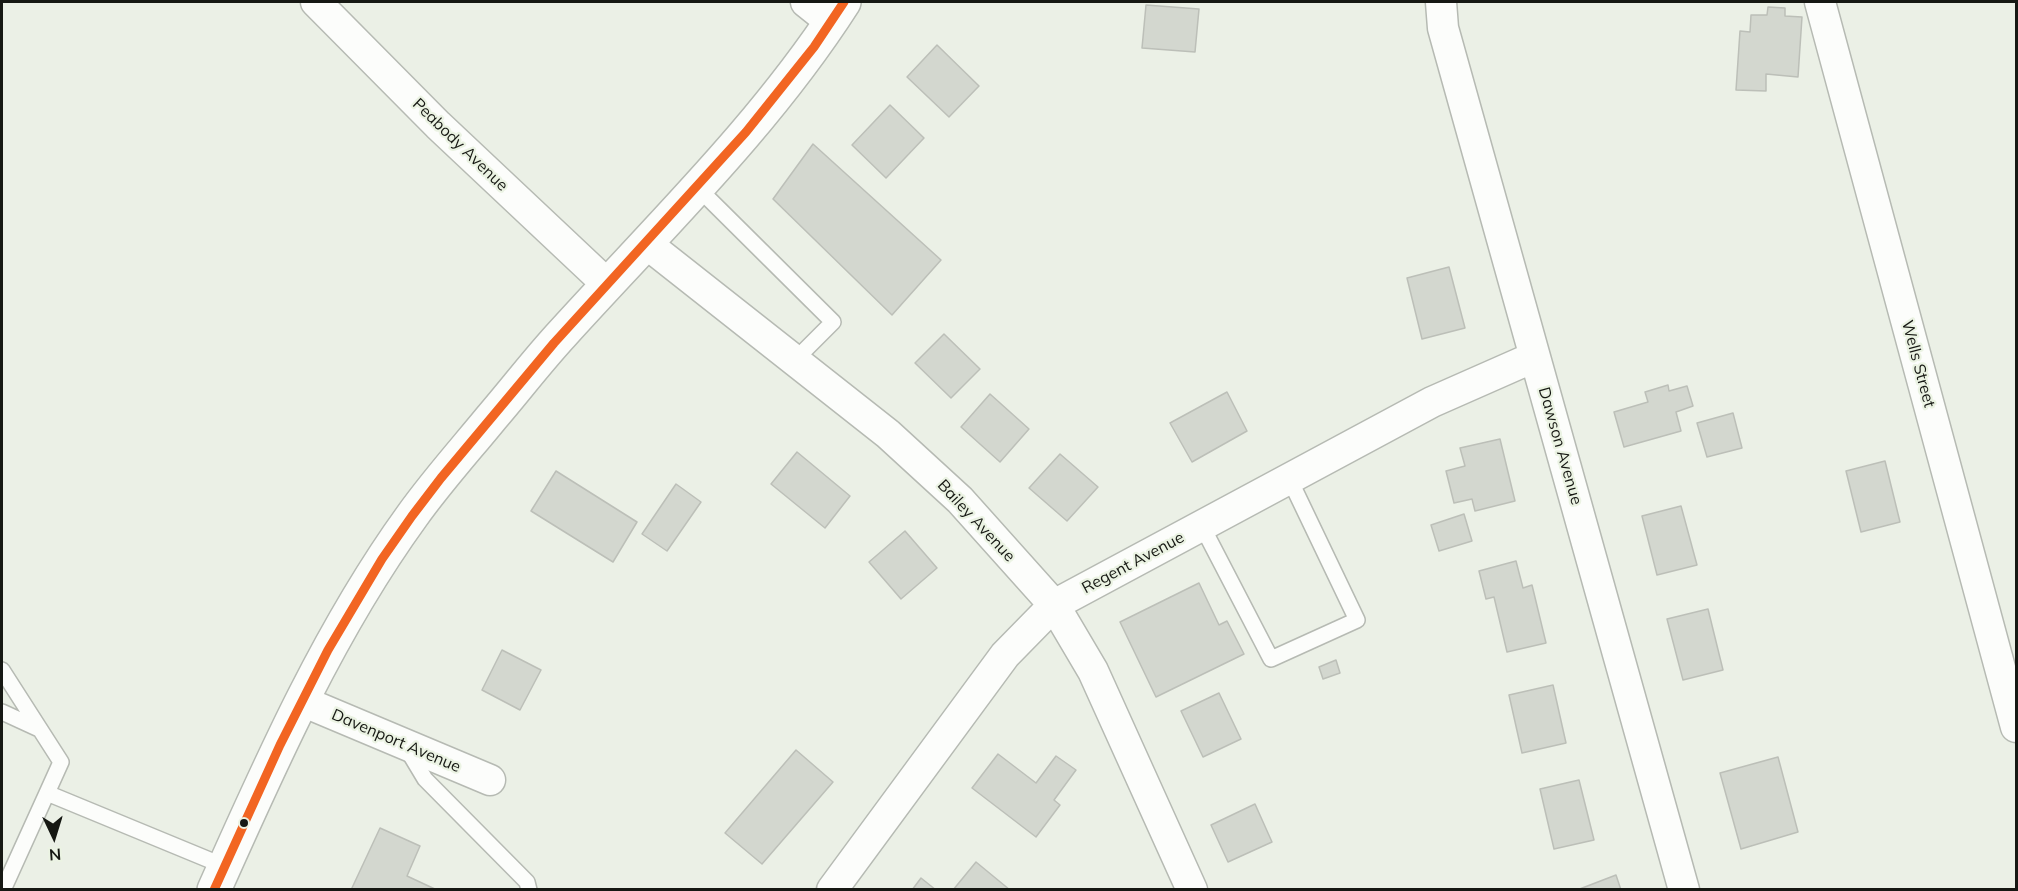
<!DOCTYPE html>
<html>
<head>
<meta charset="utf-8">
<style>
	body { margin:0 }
	#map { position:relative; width:2018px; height:891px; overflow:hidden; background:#ebf0e6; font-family:Mulish,sans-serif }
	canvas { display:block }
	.frame { position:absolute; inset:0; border:3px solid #161813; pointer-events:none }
	.north { position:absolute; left:24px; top:807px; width:60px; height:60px; -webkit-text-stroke:4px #ebf3e3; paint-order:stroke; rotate:176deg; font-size:16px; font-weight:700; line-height:24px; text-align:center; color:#161813 }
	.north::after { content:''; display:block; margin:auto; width:21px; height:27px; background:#161813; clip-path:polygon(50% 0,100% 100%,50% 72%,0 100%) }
</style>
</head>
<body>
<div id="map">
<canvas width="2018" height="891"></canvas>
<div class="frame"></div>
<div class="north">N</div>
</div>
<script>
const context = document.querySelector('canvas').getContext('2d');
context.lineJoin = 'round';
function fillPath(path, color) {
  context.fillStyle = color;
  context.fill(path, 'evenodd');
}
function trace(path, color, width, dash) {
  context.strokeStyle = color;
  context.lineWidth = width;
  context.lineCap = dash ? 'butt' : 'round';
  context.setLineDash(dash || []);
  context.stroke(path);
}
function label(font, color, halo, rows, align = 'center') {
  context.font = font + ' Mulish,sans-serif';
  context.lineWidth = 4.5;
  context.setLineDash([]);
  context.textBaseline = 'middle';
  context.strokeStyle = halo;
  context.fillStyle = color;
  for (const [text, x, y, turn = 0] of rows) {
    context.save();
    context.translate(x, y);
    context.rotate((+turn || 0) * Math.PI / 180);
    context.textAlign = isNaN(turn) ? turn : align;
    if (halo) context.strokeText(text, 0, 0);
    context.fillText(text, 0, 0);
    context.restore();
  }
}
const building = new Path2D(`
	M1146,5l53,4 -4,43 -53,-4z
	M1768,7l17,1v8l17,1 -4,60 -32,-3v17l-30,-1 4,-59 10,1 1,-17h16z
	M937,45l42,41 -30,31 -42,-40z
	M890,105l34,33 -38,40 -34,-33z
	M813,144l128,116 -49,55 -119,-116z
	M1449,267l16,61 -43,11 -15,-61z
	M944,334l36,35 -29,29 -36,-35z
	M1668,385l1,6 18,-5 6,20 -17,6 5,19 -57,16 -10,-35 34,-10 -3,-10z
	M1227,392l20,39 -55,31 -22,-39z
	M990,394l39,35 -29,33 -39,-35z
	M1733,413l9,35 -35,9 -10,-34z
	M1500,439l15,62 -40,10 -3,-12 -18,4 -8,-32 19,-5 -5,-18z
	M797,452l53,44 -25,32 -54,-44z
	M1060,454l38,33 -31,34 -38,-33z
	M1885,461l15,61 -39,10 -15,-61z
	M556,471l81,51 -24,40 -82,-51z
	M676,484l25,18 -34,49 -25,-17z
	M1681,506l16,59 -40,10 -15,-59z
	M1464,514l8,27 -33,10 -8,-26z
	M905,531l32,37 -36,31 -32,-37z
	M1516,561l7,27 9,-3 14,58 -39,9 -13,-55 -8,2 -7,-28z
	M1199,583l20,42 8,-4 17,33 -88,43 -36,-75z
	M1708,609l15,61 -40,10 -16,-61z
	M502,650l39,20 -21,40 -38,-20z
	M1336,660l4,13 -17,6 -4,-12z
	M1553,685l13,58 -44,10 -13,-58z
	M1219,693l22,46 -38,18 -22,-46z
	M796,750l37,32 -71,82 -37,-31z
	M998,754l38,29 20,-27 20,14 -22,30 6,5 -24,32 -64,-49z
	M1778,757l20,75 -57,17 -21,-76z
	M1579,780l15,60 -40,9 -14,-60z
	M1255,804l17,38 -44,20 -17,-37z
	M380,828l40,18 -13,30 30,14h-86z
	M976,862l34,28h-57z
	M1616,875l5,15h-44z
	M921,878l15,12h-24z`);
const service = new Path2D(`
	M698,188l135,134 -38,38
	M1202,526l69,133 86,-39 -67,-140
	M2,670l59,92 -14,31
	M2,712l37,17
	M407,749l18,30 102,103 2,8
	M3,890l44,-97 177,73`);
const minor = new Path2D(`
	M316,2l122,123 170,160
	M806,2l25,20
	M1441,2l2,26 241,862
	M1820,2l196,725
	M647,244l241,190 72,66 94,105 39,66 99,219
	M302,701l188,79
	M832,890l173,-235 49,-50 378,-203 102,-45`);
const secondary = new Path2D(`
	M214,890c57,-128 116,-261 198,-374 25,-35 53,-66 80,-99 24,-28 46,-57 71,-84 97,-107 203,-209 281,-331`);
const bus1 = new Path2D(`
	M214,890l66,-145 48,-95 54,-91 30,-43 29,-38 113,-135 192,-211 68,-85 30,-45`);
const markers = [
	[244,823,5,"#161813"]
];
const streetNames = [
	["Peabody Avenue",460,145,44],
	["Wells Street",1918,364,75],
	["Dawson Avenue",1560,446,74],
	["Bailey Avenue",976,521,47],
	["Regent Avenue",1133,563,-28],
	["Davenport Avenue",396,741,23]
];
fillPath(building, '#d3d7cf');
trace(building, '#bcbfb8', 1.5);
trace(service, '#b6bab3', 18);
trace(minor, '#b6bab3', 33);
trace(secondary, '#b6bab3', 36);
trace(service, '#fcfdfb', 15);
trace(minor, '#fcfdfb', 30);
trace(secondary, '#fcfdfb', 33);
trace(bus1, '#f26522', 9);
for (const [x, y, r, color] of markers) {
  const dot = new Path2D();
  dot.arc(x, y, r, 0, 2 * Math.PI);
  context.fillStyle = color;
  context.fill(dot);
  trace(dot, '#ebf3e3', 2);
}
label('16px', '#161813', '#ebf3e3', streetNames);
</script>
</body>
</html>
